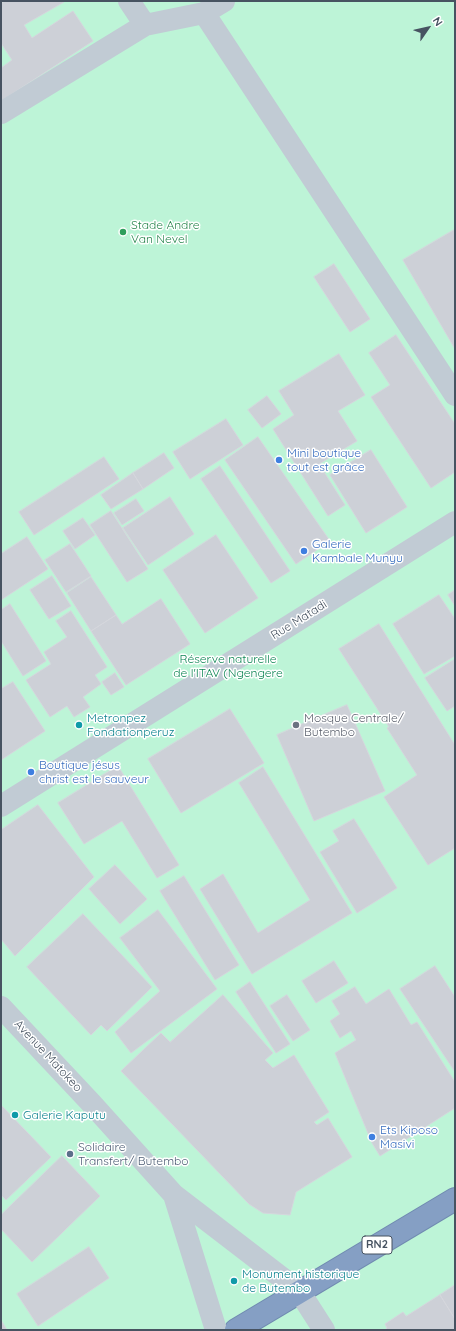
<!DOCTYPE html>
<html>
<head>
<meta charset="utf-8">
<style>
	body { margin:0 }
	#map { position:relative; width:456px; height:1331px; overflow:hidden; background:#f4f2f1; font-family:Quicksand,sans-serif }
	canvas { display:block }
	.frame { position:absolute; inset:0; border:2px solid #475361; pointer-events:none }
	.north { position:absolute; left:408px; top:8px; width:40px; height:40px; -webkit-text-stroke:3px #fff; paint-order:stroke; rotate:56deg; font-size:11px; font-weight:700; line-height:16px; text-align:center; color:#475361 }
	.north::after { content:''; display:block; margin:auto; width:14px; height:18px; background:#475361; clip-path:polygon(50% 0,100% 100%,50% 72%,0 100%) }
</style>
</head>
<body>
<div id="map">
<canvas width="456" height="1331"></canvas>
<div class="frame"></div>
<div class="north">N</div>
</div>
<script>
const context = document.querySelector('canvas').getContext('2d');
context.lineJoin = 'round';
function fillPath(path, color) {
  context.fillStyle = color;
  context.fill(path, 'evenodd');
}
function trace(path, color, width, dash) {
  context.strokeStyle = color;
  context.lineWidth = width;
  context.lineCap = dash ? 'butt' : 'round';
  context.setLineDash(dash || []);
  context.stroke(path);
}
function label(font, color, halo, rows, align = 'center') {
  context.font = font + ' Quicksand,sans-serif';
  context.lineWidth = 3;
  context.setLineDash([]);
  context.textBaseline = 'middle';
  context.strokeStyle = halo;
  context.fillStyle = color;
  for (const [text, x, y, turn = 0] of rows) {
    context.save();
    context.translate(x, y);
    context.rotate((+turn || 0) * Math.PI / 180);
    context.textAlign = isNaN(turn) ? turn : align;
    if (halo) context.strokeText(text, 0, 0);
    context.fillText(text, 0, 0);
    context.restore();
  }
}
const green = new Path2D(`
	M1,1h454v1329h-454z`);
const building = new Path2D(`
	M5,1h59v1l-40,23 8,13 41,-27 20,30 -92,60v-33l11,-8 -11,-17v-39z
	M454,230l1,1v118l-52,-89z
	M334,264l36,55 -20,13 -36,-55z
	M396,335l59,89v48l-24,16 -60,-91 19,-12 -21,-32z
	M339,354l26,41 -27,16 19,30 -38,23 26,41 -17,11 -55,-87 21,-14 -15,-24z
	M267,396l14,18 -19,14 -14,-18z
	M226,419l17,26 -53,34 -17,-27z
	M258,437l72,104 -34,23 -71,-104z
	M371,450l36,57 -41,26 -36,-58z
	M164,453l10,15 -31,21 -10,-16z
	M104,457l15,22 -85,56 -15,-23z
	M220,466l70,105 -19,12 -70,-104z
	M133,473l10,16 -32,20 -10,-14z
	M170,497l24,37 -46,31 -25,-37z
	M136,499l8,12 -22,14 -8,-12z
	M111,511l37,58 -21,13 -37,-57z
	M83,518l12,17 -20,14 -12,-18z
	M216,535l42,63 -53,35 -42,-63z
	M27,537l21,32 -47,31v-46z
	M70,544l21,32 -25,16 -21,-32z
	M52,576l19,30 -22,13 -19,-29z
	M91,577l25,38 -25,16 -24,-38z
	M455,590v16l-7,-11z
	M439,595l16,24v37l-31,18 -31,-50z
	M161,599l29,45 -64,41 -35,-54 25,-16 6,9z
	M10,604l36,57 -23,15 -22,-35v-31z
	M71,611l36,56 -12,8 6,9 -18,13 7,10 -16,10 -7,-11 -17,11 -24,-37 25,-16 -7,-12 23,-15 -11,-16z
	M379,624l76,121v103l-27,17 -44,-68 33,-22 -30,-47 2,-1 -50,-78z
	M455,659v47l-8,5 -22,-33z
	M115,673l9,14 -13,8 -9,-13z
	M13,682l32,49 -44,29v-71z
	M347,705l38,86 -71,30 -37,-86z
	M230,709l34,54 -83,50 -33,-54z
	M118,766l61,99 -22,13 -35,-57 -38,23 -26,-41z
	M263,767l89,146 -100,61 -52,-85 23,-15 35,59 52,-33 -71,-117z
	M38,805l56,72 -79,79 -14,-17v-109z
	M354,819l43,69 -40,25 -37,-61 19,-11 -6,-10z
	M115,865l32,34 -27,25 -31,-35z
	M184,876l55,89 -24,15 -55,-89z
	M158,910l59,79 -86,64 -16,-21 45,-41 -40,-53z
	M83,914l69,73 -45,44 -6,-6 -10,10 -64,-68z
	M334,961l14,22 -32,20 -14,-22z
	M435,966l20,31v75l-55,-83z
	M250,982l40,62 -14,9 -40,-61z
	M355,987l11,17 23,-15 22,36 6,-3 38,60v26l-75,48 -8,-13 -37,-90 21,-13 -5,-9 -11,7 -10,-17 10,-7 -8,-13z
	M223,995l50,58 -8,7 8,8 21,-13 35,57 -15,10 3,3 11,-7 24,39 -56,35 -6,23 -27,-2 -14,-9 -128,-133 40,-38 9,9z
	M287,995l23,35 -17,11 -23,-35z
	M1,1105l50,52 -45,43 -5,-5z
	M62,1156l38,40 -68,66 -31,-33v-14z
	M89,1247l20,31 -71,48 -21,-32z
	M455,1285v34l-15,-24z
	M440,1295l15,24v11h-70l2,-2 -2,-4 18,-12 3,4z
	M1,1320l6,10h-6z`);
const minor = new Path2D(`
	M129,1l16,24
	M204,13l251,382
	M1,113l144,-88 59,-12 20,-12
	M1,806l454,-284
	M1,1007l91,97 82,91 125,96 25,39
	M174,1195l42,135`);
const highway = new Path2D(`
	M236,1330l219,-131`);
const markers = [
	[123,232,4,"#2e9e5b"],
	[279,460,4,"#3f7fe0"],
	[304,551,4,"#3f7fe0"],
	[79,725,4,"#0f9aa8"],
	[296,725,4,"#6b7280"],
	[31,772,4,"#3f7fe0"],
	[15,1115,4,"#0f9aa8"],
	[372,1137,4,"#3f7fe0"],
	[70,1154,4,"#5c6f8a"],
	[234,1281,4,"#0f9aa8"]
];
const shields = [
	[377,1245,30]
];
const shieldNames = [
	["RN2",377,1245]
];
const leisureNames = [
	["Stade Andre",131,225],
	["Van Nevel",131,239]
];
const shopNames = [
	["Mini boutique",287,453],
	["tout est grâce",287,467],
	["Galerie",312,544],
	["Kambale Munyu",312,558],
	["Boutique jésus",39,765],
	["christ est le sauveur",39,779],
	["Ets Kiposo",380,1130],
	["Masivi",380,1144]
];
const streetNames = [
	["Rue Matadi",299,620,-32],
	["Avenue Matokeo",48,1056,47]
];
const parkNames = [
	["Réserve naturelle",228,659],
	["de l'ITAV (Ngengere",228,673]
];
const cultureNames = [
	["Metronpez",87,718],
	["Fondationperuz",87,732],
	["Galerie Kaputu",23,1115],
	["Monument historique",242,1274],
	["de Butembo",242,1288]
];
const worshipNames = [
	["Mosque Centrale/",304,718],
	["Butembo",304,732]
];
const serviceNames = [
	["Solidaire",78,1147],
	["Transfert/ Butembo",78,1161]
];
fillPath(green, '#bdf4d7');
fillPath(building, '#cdd0d7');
trace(building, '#d5d7dd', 1);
trace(highway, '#708ab0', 24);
trace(minor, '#c1cbd4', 22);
trace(highway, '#859fc4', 22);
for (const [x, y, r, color] of markers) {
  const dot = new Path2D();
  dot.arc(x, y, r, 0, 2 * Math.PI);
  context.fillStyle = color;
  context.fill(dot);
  trace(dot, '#fff', 1.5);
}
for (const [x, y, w] of shields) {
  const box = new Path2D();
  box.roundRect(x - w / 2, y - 9, w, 18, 3);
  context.fillStyle = '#fff';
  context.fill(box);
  trace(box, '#475361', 1);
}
label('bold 11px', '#475361', null, shieldNames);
label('12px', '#27864d', '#fff', leisureNames, 'left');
label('12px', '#366cbe', '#fff', shopNames, 'left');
label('12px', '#475361', '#fff', streetNames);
label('12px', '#0e8654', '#fff', parkNames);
label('12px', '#0d838f', '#fff', cultureNames, 'left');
label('12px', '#5b616d', '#fff', worshipNames, 'left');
label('12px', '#4e5e75', '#fff', serviceNames, 'left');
</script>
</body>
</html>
